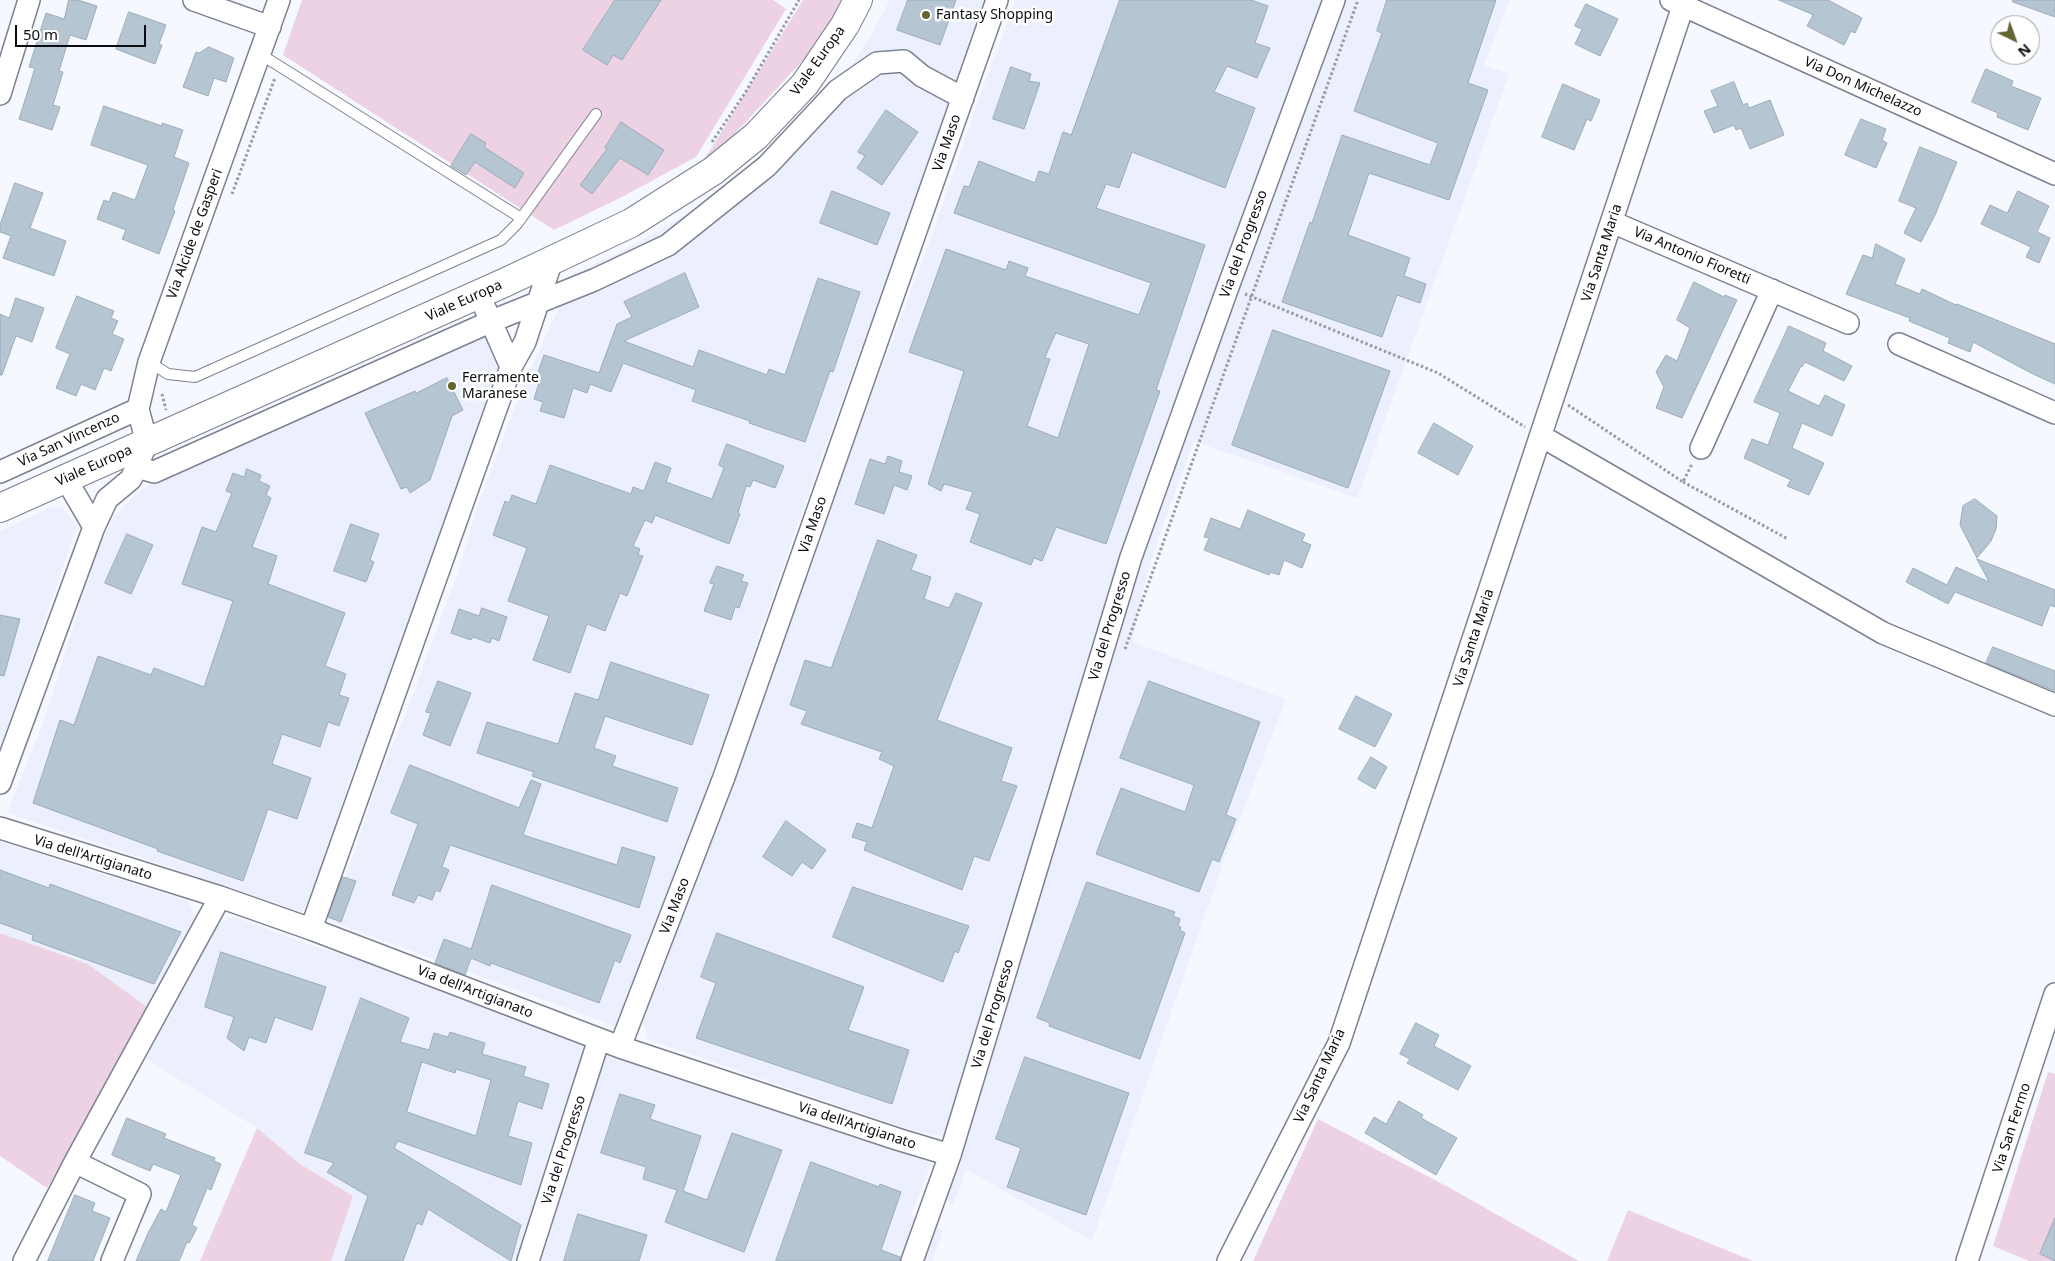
<!DOCTYPE html>
<html>
<head>
<meta charset="utf-8">
<style>
	body { margin:0 }
	#map { position:relative; width:2055px; height:1261px; overflow:hidden; background:#f6f8ff; font-family:"Noto Sans",sans-serif }
	canvas { display:block }
	.north { position:absolute; left:1990px; top:15px; width:50px; height:50px; box-sizing:border-box; background:#fff; border:1px solid #9d9ea0; border-radius:50%; rotate:138deg; font-size:14px; font-weight:700; line-height:20px; text-align:center; color:#0b0c12 }
	.north::after { content:''; display:block; margin:auto; width:18px; height:22px; background:#656431; clip-path:polygon(50% 0,100% 100%,50% 72%,0 100%) }
	.scale { position:absolute; left:15px; top:25px; width:131px; height:22px; box-sizing:border-box; border:2px solid #0b0c12; border-top:0; padding-left:6px; font-size:15px; line-height:18px; white-space:nowrap; color:#0b0c12; -webkit-text-stroke:4px #fff; paint-order:stroke }
</style>
</head>
<body>
<div id="map">
<canvas width="2055" height="1261"></canvas>
<div class="north">N</div>
<div class="scale">50 m</div>
</div>
<script>
const context = document.querySelector('canvas').getContext('2d');
context.lineJoin = 'round';
function fillPath(path, color) {
  context.fillStyle = color;
  context.fill(path, 'evenodd');
}
function trace(path, color, width, dash) {
  context.strokeStyle = color;
  context.lineWidth = width;
  context.lineCap = dash ? 'butt' : 'round';
  context.setLineDash(dash || []);
  context.stroke(path);
}
function label(font, color, halo, rows, align = 'center') {
  context.font = font + ' "Noto Sans",sans-serif';
  context.lineWidth = 5;
  context.setLineDash([]);
  context.textBaseline = 'middle';
  context.strokeStyle = halo;
  context.fillStyle = color;
  for (const [text, x, y, turn = 0] of rows) {
    context.save();
    context.translate(x, y);
    context.rotate((+turn || 0) * Math.PI / 180);
    context.textAlign = isNaN(turn) ? turn : align;
    if (halo) context.strokeText(text, 0, 0);
    context.fillText(text, 0, 0);
    context.restore();
  }
}
const built = new Path2D(`
	M890,0h98l-35,92 -45,133 -59,155 -64,180 -61,181 -11,28 -2,15 -71,184 -25,58 -287,-106 23,-57 25,-78 33,-80 49,-133 20,-67 47,-124 39,-84 3,-20 68,-33 81,-47 55,-45 72,-75 26,-38z
	M1016,0h493l-25,65 25,9 -152,424 -163,-57 -32,87 -16,49 -14,65 154,57 -60,155 -134,387 -126,-72 -13,36 -7,-4 11,-61 -52,-12 -256,-88 -7,-20 44,-125 68,-175 118,-326 61,-161 45,-132z
	M484,314l9,23 7,38 -47,121 -20,68 -49,131 -33,81 -25,78 -23,58 -287,-96 -8,-5 38,-96 47,-152 18,-42 24,-26 25,-18z
	M52,507h10l15,18 -77,227v-221z
	M0,842l188,59 9,19 -46,90 -63,-46 -88,-31z
	M234,917l85,31 22,5 250,93 340,117 -20,53 32,14 -11,31h-601l22,-65 -53,-32 -43,-36 -111,-69 71,-136z`);
const green = new Path2D(`
	M302,0h471l13,9 -90,148 -74,40 -68,33 -271,-175z
	M803,0h40l-26,45 -100,108 -20,15 14,-19z
	M0,933l88,31 63,46 -104,178 -47,-32z
	M2048,1072l7,2v187h-26l-36,-15z
	M1318,1119l132,69 129,73h-326z
	M257,1128l43,36 53,32 -22,65h-131z
	M1628,1210l125,51h-146z`);
const building = new Path2D(`
	M69,0h9l19,6 -11,34 -16,-5 -11,36 4,1 -10,33 7,2 -8,23 -33,-11 16,-51 -6,-1 17,-54 18,6z
	M615,0h46l-39,60 -9,-5 -6,10 -24,-15z
	M908,0h48l-16,45 -43,-15z
	M1120,0h131l17,6 -13,37 15,5 -13,30 -30,-12 -13,26 41,16 -30,80 -93,-36 -13,36 -13,-4 -10,24 109,37 -49,145 4,1 -54,153 -50,-17 -14,34 -8,-3 -3,7 -61,-23 10,-28 -14,-5 7,-17 -29,-8 -3,7 -13,-7 36,-113 -55,-19 37,-103 60,21 3,-9 19,7 -3,8 114,39 12,-32 -197,-70 10,-27 5,1 10,-26 56,22 4,-12 10,3 14,-42 8,3zM1056,333l33,11 -31,94 -31,-12 23,-67 -5,-1z
	M1387,0h109l-28,83 20,7 -39,110 -80,-27 -21,62 62,23 -6,18 22,8 -6,19 -23,-8 -15,42 -100,-35 28,-80 2,1 30,-88 88,30 8,-22 -84,-32 28,-78 -5,-2z
	M1779,0h49l34,18 -7,15 -4,-2 -7,14 -37,-19 6,-11z
	M2013,0h42v17l-42,-15z
	M1586,4l32,15 -18,37 -25,-12 7,-15 -7,-3z
	M129,12l37,13 -7,19 3,1 -7,19 -39,-15z
	M209,47l25,11 -8,24 -12,-4 -6,18 -25,-9 13,-35 3,1z
	M1011,67l20,7 -2,7 11,2 -16,46 -31,-10z
	M1986,69l27,12 -2,5 30,12 -13,32 -31,-13 1,-4 -26,-11z
	M1734,82l9,23 4,-2 2,5 21,-8 14,35 -34,14 -9,-21 -5,2 -2,-5 -20,8 -10,-22 14,-5 -7,-15z
	M1563,84l37,16 -9,21 -4,-2 -13,31 -32,-13z
	M104,106l58,20v-3l21,7 -9,27 15,6 -16,47 2,1 -16,43 -37,-15 4,-9 -29,-11 7,-19 5,2 4,-10 22,8 13,-35 -57,-20z
	M886,110l32,22 -36,53 -25,-17 8,-12 -7,-4z
	M1861,119l25,10 -4,11 5,3 -11,25 -31,-13z
	M621,122l43,28 -16,25 -28,-17 -28,36 -12,-9 27,-36 -2,-1z
	M471,134l15,9 -2,4 40,26 -9,15 -40,-26 -9,13 -15,-9z
	M1920,147l37,15 -22,53 -14,27 -17,-9 12,-25 -17,-7z
	M15,183l28,10 -13,35 36,13 -12,35 -51,-18 8,-22 -11,-4v-7z
	M832,191l58,22 -13,32 -57,-22z
	M2018,191l31,15 -12,26 13,6 -11,25 -13,-6 5,-10 -50,-23 9,-19 17,8z
	M1876,244l29,15 -10,25 25,10 2,-5 34,16 1,-1 98,40v40l-24,-11 -58,-31 -3,10 -22,-9 2,-5 -41,-17 1,-3 -64,-24 17,-39 9,3z
	M685,273l14,34 -75,34 69,26 6,-17 68,25 2,-6 16,6 33,-97 42,14 -27,80 -3,-1 -25,71 -56,-19 1,-2 -58,-20 4,-11 -73,-27 -12,29 -21,-8 -3,9 -14,-5 -9,30 -24,-7 3,-9 -9,-3 5,-16 -4,-2 9,-26 55,18 18,-49 15,-7 -8,-15z
	M1694,282l30,15 1,-2 12,5 -55,118 -26,-10 8,-21 -8,-15 10,-17 11,6 13,-33 -13,-8z
	M77,296l37,15 -3,7 7,3 -6,13 12,5 -13,32 -7,-3 -9,22 -14,-6 -5,12 -20,-8 14,-34 -14,-6z
	M16,298l28,10 -12,34 -16,-6 -14,39h-2v-61l9,4z
	M1789,326l37,17 -3,8 29,15 -8,15 -39,-19 -3,5 -1,-1 -13,25 31,15 6,-11 20,10 -13,31 -30,-13 -10,25 32,15 -15,32 -22,-9 4,-6 -47,-22 8,-19 16,6 12,-32 -26,-11z
	M1273,330l117,41 -42,117 -116,-43z
	M447,378l16,32 -11,6 -22,64 -20,13 -3,-6 -6,2 -36,-76 50,-22 1,2z
	M1434,423l39,23 -15,29 -40,-22z
	M727,444l57,22 -9,22 -22,-8 -3,7 -4,-1 -8,27 2,1 -11,30 -74,-29 -3,8 -7,-3 -12,26 7,3 -2,6 5,1 -16,40 -7,-3 -15,38 -18,-7 -17,49 -37,-13 16,-44 -41,-15 19,-53 -34,-13 12,-34 4,2 3,-8 24,9 14,-39 81,29 2,-7 11,4 11,-29 16,6 -5,14 46,17 12,-31 -5,-3z
	M888,456l14,5 -3,11 13,4 -5,14 -13,-5 -10,29 -29,-10 15,-45 15,5z
	M247,469l14,6 -2,6 11,5 -4,9 5,3 -19,49 25,9 -9,28 77,29 -20,53 21,8 -7,21 10,3 -10,28 -11,-4 -8,25 -38,-13 -10,30 39,14 -14,41 -29,-10 -25,72 -86,-30 1,-2 -125,-46 27,-83 14,5 24,-69 53,19 3,-7 50,19 29,-86 -51,-17 20,-57 14,5 16,-39 -6,-2 7,-18 11,4z
	M1975,499l22,17 -1,13 -5,12 -14,17 -17,-33 3,-19z
	M1248,510l57,24 -3,7 9,4 -9,23 -18,-8 -5,15 -9,-3 -1,3 -65,-25 5,-12 -5,-1 7,-19 29,11z
	M351,524l28,10 -9,26 4,2 -8,20 -32,-11z
	M127,534l26,11 -22,49 -26,-11z
	M878,540l39,15 -6,15 20,7 -7,22 25,9 7,-15 26,10 -45,117 75,28 -11,33 16,5 -28,75 -15,-5 -12,34 -98,-40 3,-8 -15,-5 5,-14 15,5 22,-62 -15,-7 3,-7 -81,-28 6,-13 -17,-6 15,-45 26,8z
	M1977,559l78,31v17l-5,-2 -8,21 -87,-34 -7,12 -42,-22 7,-14 34,17 9,-18 33,15z
	M717,566l27,9 -3,6 7,2 -9,25 -4,-1 -4,13 -27,-9 10,-27 -4,-1z
	M482,608l25,9 -8,24 -7,-3 -2,5 -17,-6 -2,3 -20,-7 8,-24 20,7z
	M0,615l20,4 -16,57 -4,-1z
	M1993,647l62,24v20l-69,-28z
	M611,662l98,33 -17,50 -87,-29 -11,32 22,8 -4,10 66,22 -11,34 -135,-46 2,-4 -57,-19 10,-31 71,22 17,-51 23,7z
	M438,681l33,12 -21,53 -27,-11 8,-22 -5,-1z
	M1149,681l111,41 -34,93 10,4 -17,43 -7,-3 -13,33 -103,-38 25,-66 64,24 9,-27 -74,-27z
	M1356,696l36,18 -17,33 -36,-18z
	M1371,757l16,10 -12,22 -17,-10z
	M410,765l109,43 12,-28 10,4 -18,51 94,30 5,-18 33,10 -16,51 -189,-63 -8,22 7,3 -9,22 -4,-2 -4,10 -14,-5 -4,8 -22,-8 26,-71 -27,-11z
	M786,821l40,29 -14,19 -10,-7 -10,14 -29,-19z
	M0,870l49,18 1,-4 131,48 -27,52 -122,-44 1,-5 -33,-12z
	M343,877l13,4 -15,41 -13,-5z
	M1087,882l88,30 -2,4 7,3 -2,7 3,1 -1,3 5,3 -45,126 -91,-33 1,-3 -13,-5z
	M492,885l139,50 -11,28 -5,-3 -16,43 -108,-40 -1,3 -19,-8 -6,17 -30,-12 9,-24 27,10z
	M853,887l116,39 -11,27 -3,-2 -12,31 -110,-45z
	M717,933l147,54 -16,43 61,20 -17,54 -196,-66 20,-55 -15,-6z
	M221,952l105,35 -14,43 -37,-13 -9,26 -17,-6 -5,14 -17,-13 7,-21 -29,-10z
	M361,998l48,20 -9,24 29,8 5,-17 14,4 2,-5 35,11 -3,11 44,13 -3,9 26,8 -7,25 -24,-8 -10,35 24,7 -11,42 -123,-44 -4,7 127,77 -10,36 -83,-52 -6,16 -5,-2 -14,38h-58l23,-65 -41,-24 7,-9 -29,-10zM422,1062l33,11 1,-4 35,11 -15,56 -69,-24z
	M1416,1023l23,12 -5,11 37,20 -13,24 -51,-27 3,-4 -10,-5z
	M1025,1057l104,36 -43,122 -79,-28 14,-39 -25,-9z
	M620,1094l35,11 -5,14 51,17 -18,55 24,9 25,-67 50,17 -38,102 -79,-30 12,-32 -34,-11 3,-12 -45,-14z
	M1399,1101l24,14 -2,3 36,20 -21,37 -71,-42 9,-16 12,7z
	M127,1118l39,16 -2,4 51,20 -1,3 7,3 -10,26 -4,-2 -15,37 5,3 -8,15 -2,-1 -8,19h-43l12,-28 13,-24 5,3 15,-37 -28,-11 -3,7 -38,-16z
	M811,1162l68,25 1,-3 21,8 -20,58 19,7v4h-124z
	M75,1195l20,8 -3,8 18,7 -17,43h-45z
	M578,1214l69,21 -8,26h-75z
	M2055,1218v43l-15,-7z`);
const path = new Path2D(`
	M712,142l33,-49 54,-93
	M232,194l43,-116
	M1245,294l193,79 87,54
	M162,394l4,16
	M1568,405l115,77 9,-18
	M1683,482l105,57
	M1125,649l233,-649`);
const service = new Path2D(`
	M260,54l261,164
	M149,362l19,12 27,3 306,-137 16,-16 79,-110`);
const minor = new Path2D(`
	M194,0l76,27
	M1671,0l384,174
	M0,94l29,-94
	M1612,222l236,101
	M485,308l26,59
	M1899,344l156,69
	M1541,436l342,197 172,72
	M1701,448l71,-158
	M136,467l18,5 338,-151 102,-41 74,-35 99,-79 71,-76 39,-27 27,-2 18,15 41,22
	M0,472l138,-63
	M66,479l28,48
	M0,783l94,-256 13,-28 24,-20 16,-36 -9,-34 11,-47 130,-362
	M0,828l220,69 91,32 309,118 277,92 53,16
	M311,929l200,-562 14,-25 27,-82
	M620,1047l104,-270 273,-777
	M75,1162l65,32 -28,67
	M24,1261l51,-99 145,-265
	M528,1261l71,-222
	M912,1261l38,-106 181,-598 97,-270 106,-287
	M1228,1261l111,-218 346,-1043
	M1967,1261l88,-267`);
const secondary = new Path2D(`
	M0,508l506,-226 125,-59 82,-52 43,-35 49,-52 40,-59 13,-25`);
const markers = [
	[926,15,5,"#656431"],
	[452,386,5,"#656431"]
];
const poiNames = [
	["Fantasy Shopping",936,15],
	["Ferramente",462,378],
	["Maranese",462,394]
];
const streetNames = [
	["Viale Europa",818,61,-54],
	["Via Don Michelazzo",1863,87,24],
	["Via Maso",947,143,-71],
	["Via Alcide de Gasperi",195,234,-70],
	["Via del Progresso",1244,244,-70],
	["Via Santa Maria",1602,253,-72],
	["Via Antonio Fioretti",1692,256,23],
	["Viale Europa",464,301,-24],
	["Via San Vincenzo",69,440,-25],
	["Viale Europa",94,466,-24],
	["Via Maso",813,525,-71],
	["Via del Progresso",1110,626,-73],
	["Via Santa Maria",1474,638,-72],
	["Via dell'Artigianato",93,858,17],
	["Via Maso",675,906,-69],
	["Via dell'Artigianato",475,992,21],
	["Via del Progresso",993,1014,-73],
	["Via Santa Maria",1320,1076,-65],
	["Via dell'Artigianato",857,1126,18],
	["Via San Fermo",2012,1128,-72],
	["Via del Progresso",564,1150,-72]
];
fillPath(built, '#ebeffe');
fillPath(green, '#edd2e3');
fillPath(building, '#b5c6d2');
trace(building, '#9cacb9', 1);
trace(service, '#7d8191', 12);
trace(minor, '#7d8191', 24);
trace(secondary, '#7d8191', 30);
trace(path, '#999ba2', 3, [2.5, 2.5]);
trace(service, '#fff', 10);
trace(minor, '#fff', 21);
trace(secondary, '#fff', 28);
for (const [x, y, r, color] of markers) {
  const dot = new Path2D();
  dot.arc(x, y, r, 0, 2 * Math.PI);
  context.fillStyle = color;
  context.fill(dot);
  trace(dot, '#fff', 2);
}
label('14px', '#0b0c12', '#fff', poiNames, 'left');
label('14px', '#0b0c12', '#fff', streetNames);
</script>
</body>
</html>
